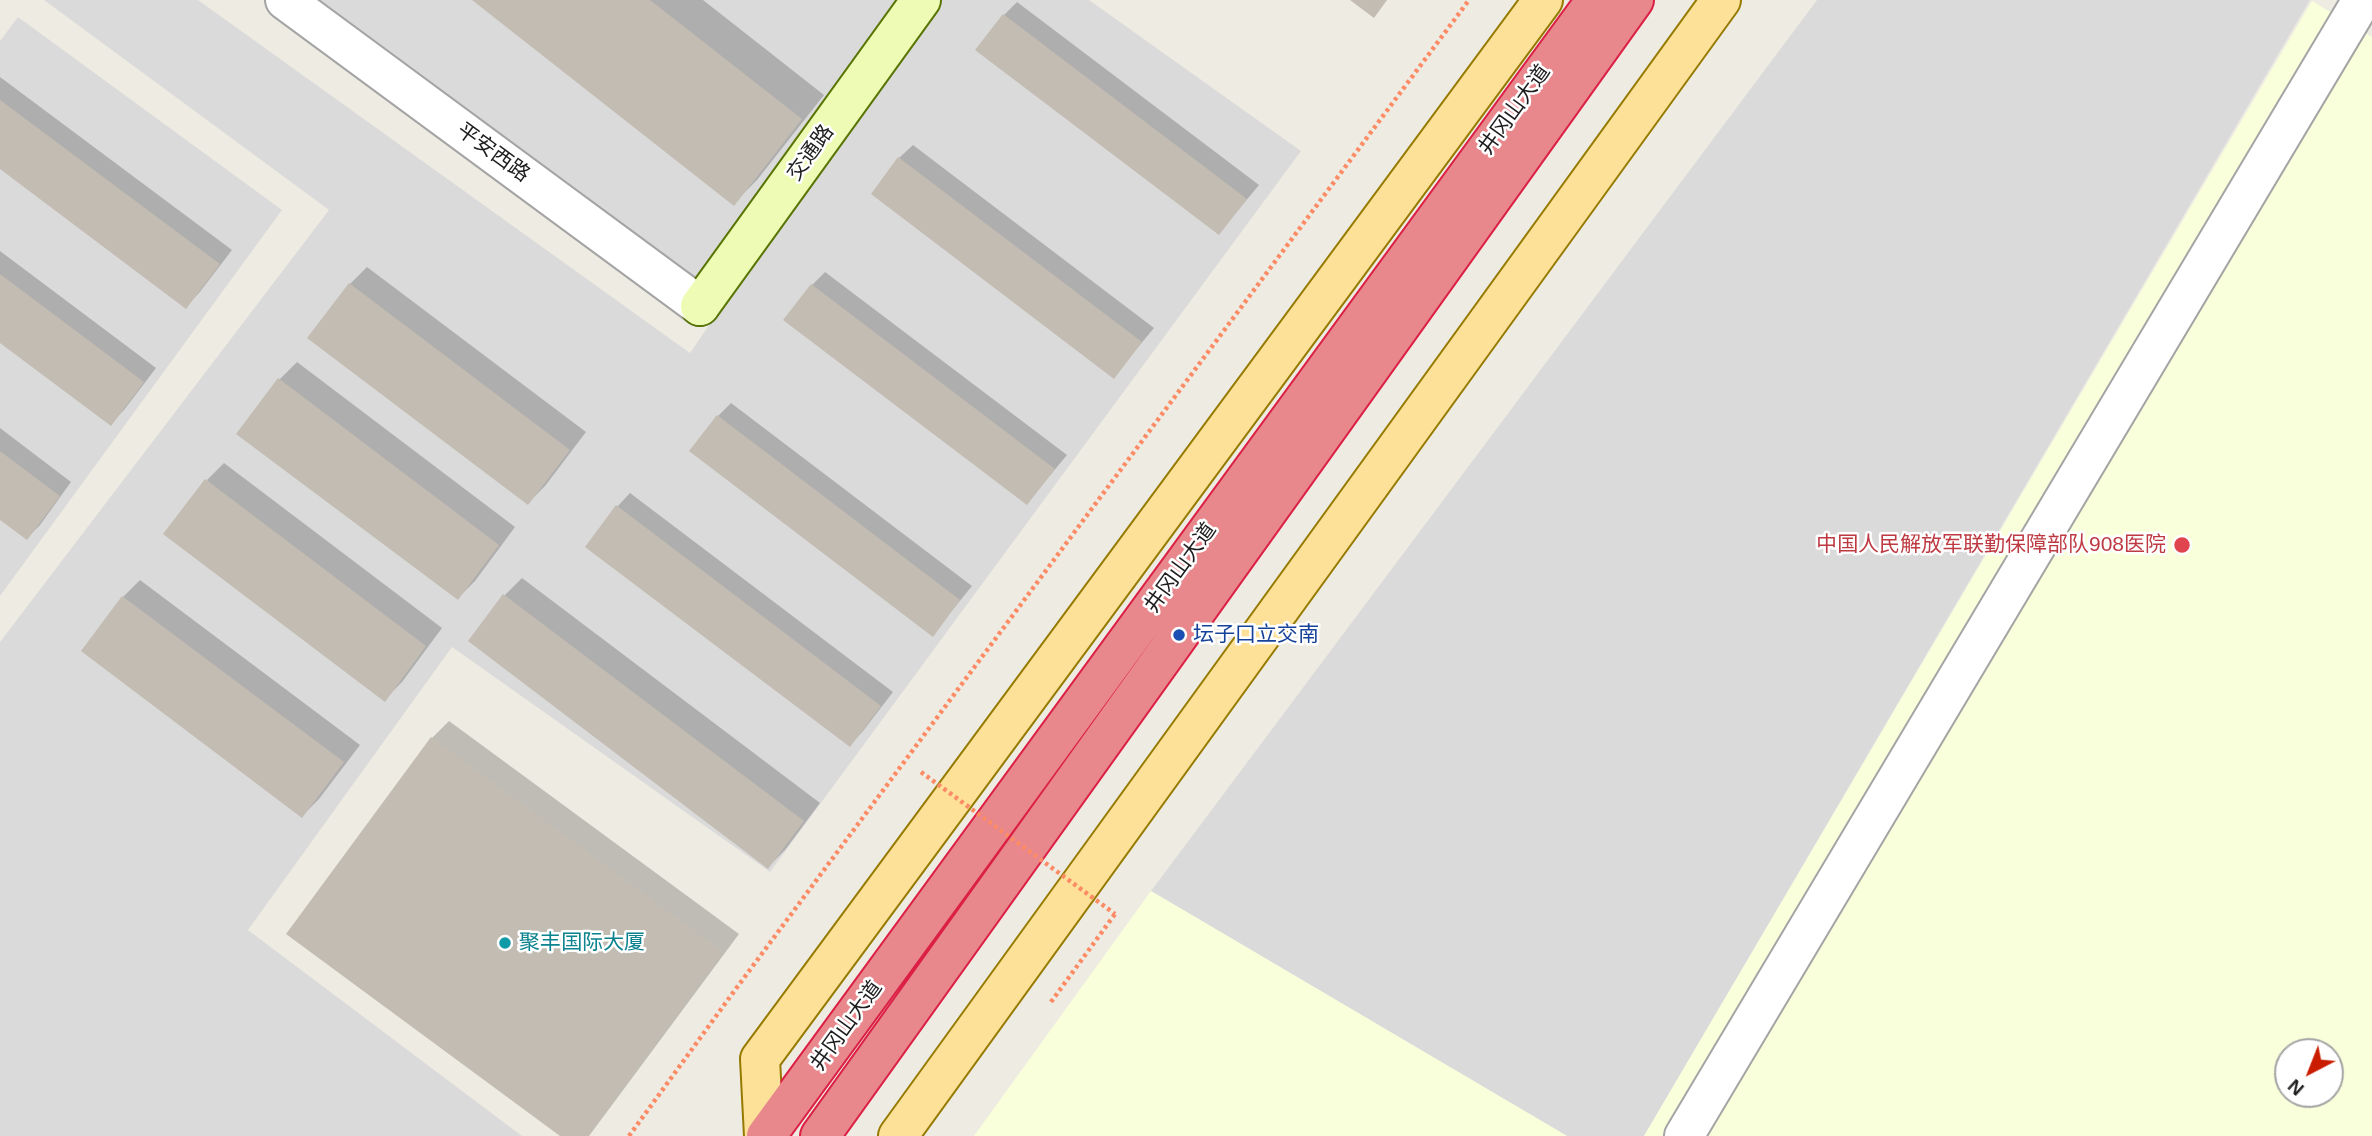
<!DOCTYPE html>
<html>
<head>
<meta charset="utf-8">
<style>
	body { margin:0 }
	#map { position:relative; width:2372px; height:1136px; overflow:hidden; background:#eeece2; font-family:Helvetica,sans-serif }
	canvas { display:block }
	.north { position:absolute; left:2274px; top:1038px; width:70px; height:70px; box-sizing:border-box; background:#fff; border:2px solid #a5a5a5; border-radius:50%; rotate:222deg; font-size:19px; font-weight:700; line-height:28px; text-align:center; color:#1d1d1d }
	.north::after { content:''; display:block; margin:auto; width:24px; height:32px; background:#ca1d00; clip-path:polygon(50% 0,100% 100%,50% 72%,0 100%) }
</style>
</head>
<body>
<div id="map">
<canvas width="2372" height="1136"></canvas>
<div class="north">N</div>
</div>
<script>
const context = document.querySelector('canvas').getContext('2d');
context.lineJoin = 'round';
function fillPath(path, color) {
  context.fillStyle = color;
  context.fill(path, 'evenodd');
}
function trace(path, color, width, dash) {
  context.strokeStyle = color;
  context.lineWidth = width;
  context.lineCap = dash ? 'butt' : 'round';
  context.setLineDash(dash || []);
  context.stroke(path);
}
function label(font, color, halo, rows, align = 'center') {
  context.font = font + ' Helvetica,"Noto Sans SC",sans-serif';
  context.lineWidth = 5;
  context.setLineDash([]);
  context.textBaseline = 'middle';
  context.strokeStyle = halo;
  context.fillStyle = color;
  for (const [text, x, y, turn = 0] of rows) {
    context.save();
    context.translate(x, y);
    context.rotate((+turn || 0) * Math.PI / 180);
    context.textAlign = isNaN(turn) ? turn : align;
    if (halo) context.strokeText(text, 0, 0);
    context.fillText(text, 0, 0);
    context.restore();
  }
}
const residential = new Path2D(`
	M44,0h154l492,353 242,-353h157l212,151 -531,721 -318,-225 -204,283 274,206h-522v-494l329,-432z
	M310,0h588l-203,292z
	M1817,0h493l-666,1136h-77l-416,-245z
	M18,17l264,193 -282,386v-555z`);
const education = new Path2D(`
	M2312,1l60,36v1099h-728zM2288,1052h42v42h-42z
	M1151,891l416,245h-593z`);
const shadow = new Path2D(`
	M475,0h228l121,95 -67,85 -23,23z
	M1017,2l242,183 -40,48 -215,-218z
	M0,77l232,173 -33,43 -13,13 -186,-139z
	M913,145l241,183 -40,48 -215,-218z
	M0,251l156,117 -32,42 -13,13 -111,-82z
	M367,267l219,165 -41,54 -17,17 -219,-165 41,-54z
	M825,272l242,183 -40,48 -215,-218z
	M297,362l218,165 -40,54 -17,17 -179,-218z
	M731,403l241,183 -40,49 -214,-219z
	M0,428l71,54 -31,43 -13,13 -27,-20z
	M224,463l218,165 -40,54 -17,17 -178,-219z
	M630,493l263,199 -30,39 -13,14 -233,-238z
	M522,578l298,225 -35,47 -17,17 -298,-226 35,-46z
	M140,580l220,165 -41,54 -17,17 -179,-219z
	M449,721l290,213 -150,202h-26l-275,-202 144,-196z`);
const building = new Path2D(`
	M472,0h178l152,119 -68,87z
	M1350,0h37l-13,18z
	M1003,14l244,185 -28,36 -244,-185z
	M0,100l220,164 -34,45 -186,-140z
	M898,157l244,185 -28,37 -243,-185z
	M0,274l144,108 -33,44 -111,-83z
	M349,283l221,167 -42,55 -221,-167z
	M811,284l244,185 -28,36 -244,-185z
	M278,378l221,167 -41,55 -222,-166z
	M717,415l243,185 -27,37 -244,-186z
	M0,451l60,45 -33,44 -27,-20z
	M205,479l221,167 -41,56 -222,-168z
	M616,505l265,201 -31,41 -265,-200z
	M503,594l301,227 -36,48 -300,-228z
	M122,596l222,166 -42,56 -221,-167z
	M431,737l292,215 -135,184h-28l-274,-202z`);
const path = new Path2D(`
	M1051,1002l64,-88
	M629,1136l106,-146 734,-990`);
const street = new Path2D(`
	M285,0l415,306
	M1684,1136l678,-1136`);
const secondary = new Path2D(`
	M700,306l221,-306`);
const primary = new Path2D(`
	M764,1136l-4,-77 783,-1059
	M898,1136l823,-1136`);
const highway = new Path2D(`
	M766,1136l830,-1136
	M820,1136l814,-1136`);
const pathBridge = new Path2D(`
	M921,772l194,142`);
const markers = [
	[2182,545,9,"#e0444e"],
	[1179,635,7,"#1a4fb4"],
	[505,943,7,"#0f9aa8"]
];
const streetNames = [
	["井冈山大道",1515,110,-54],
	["平安西路",493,153,36],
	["交通路",811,153,-54],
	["井冈山大道",1181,568,-54],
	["井冈山大道",847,1026,-54]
];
const healthNames = [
	["中国人民解放军联勤保障部队908医院",2166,545]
];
const transitNames = [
	["坛子口立交南",1193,635]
];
const cultureNames = [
	["聚丰国际大厦",519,943]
];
fillPath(residential, '#dbdada');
fillPath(education, '#faffdb');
fillPath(shadow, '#0003');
fillPath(building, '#c3bcb2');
trace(street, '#a4a4a4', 42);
trace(secondary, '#587503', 42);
trace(primary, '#967a00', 42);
trace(highway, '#dc2045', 42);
trace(path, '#fc8b66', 4.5, [3.5, 3.5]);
trace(street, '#fff', 38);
trace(secondary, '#edfbb4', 38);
trace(primary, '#fde198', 38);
trace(highway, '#e8888c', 38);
trace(pathBridge, '#fc8b66', 4.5, [3.5, 3.5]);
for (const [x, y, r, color] of markers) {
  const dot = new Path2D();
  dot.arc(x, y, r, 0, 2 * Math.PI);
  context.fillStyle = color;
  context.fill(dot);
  trace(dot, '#fff', 2.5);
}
label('21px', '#1d1d1d', '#fff', streetNames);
label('21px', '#be3a42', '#fff', healthNames, 'right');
label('21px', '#164399', '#fff', transitNames, 'left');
label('21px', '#0d838f', '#fff', cultureNames, 'left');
</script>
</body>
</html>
